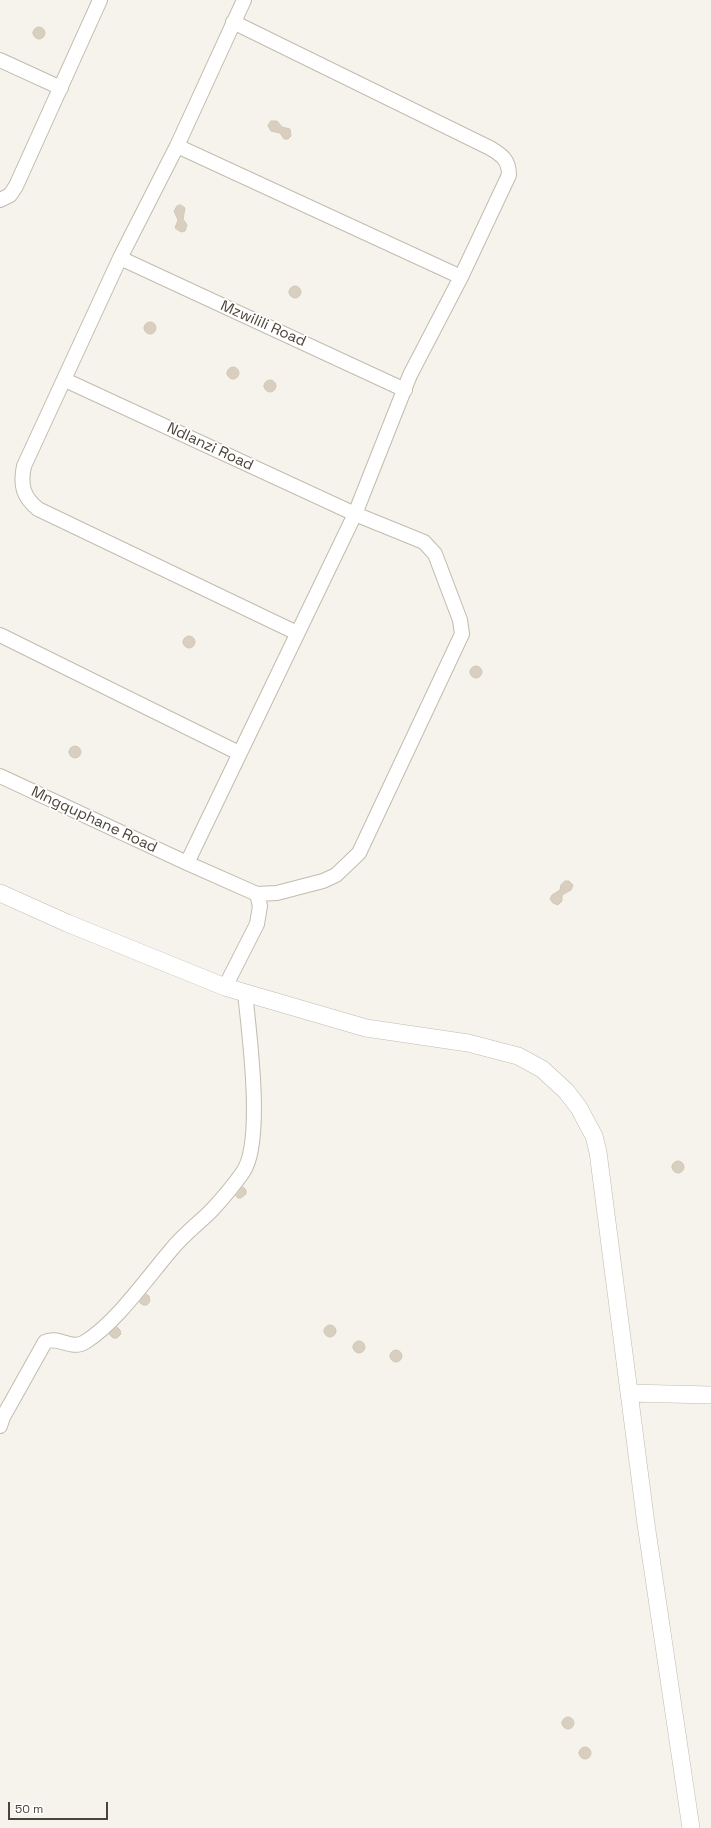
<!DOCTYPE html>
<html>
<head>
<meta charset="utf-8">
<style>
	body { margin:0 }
	#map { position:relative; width:711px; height:1828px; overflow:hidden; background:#f6f3ec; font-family:"Space Grotesk",sans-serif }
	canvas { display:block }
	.scale { position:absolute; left:8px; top:1802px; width:100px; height:18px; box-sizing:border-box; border:2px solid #4b4439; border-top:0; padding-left:5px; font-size:12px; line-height:14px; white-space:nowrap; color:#4b4439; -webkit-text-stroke:3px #fff; paint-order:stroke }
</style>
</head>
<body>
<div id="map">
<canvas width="711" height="1828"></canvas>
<div class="scale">50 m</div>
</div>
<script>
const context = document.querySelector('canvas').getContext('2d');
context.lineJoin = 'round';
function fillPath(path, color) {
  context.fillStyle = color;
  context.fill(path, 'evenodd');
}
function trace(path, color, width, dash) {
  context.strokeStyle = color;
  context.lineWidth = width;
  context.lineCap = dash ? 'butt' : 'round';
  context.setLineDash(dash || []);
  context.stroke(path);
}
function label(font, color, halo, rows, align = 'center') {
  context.font = font + ' "Space Grotesk",sans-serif';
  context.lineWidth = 3.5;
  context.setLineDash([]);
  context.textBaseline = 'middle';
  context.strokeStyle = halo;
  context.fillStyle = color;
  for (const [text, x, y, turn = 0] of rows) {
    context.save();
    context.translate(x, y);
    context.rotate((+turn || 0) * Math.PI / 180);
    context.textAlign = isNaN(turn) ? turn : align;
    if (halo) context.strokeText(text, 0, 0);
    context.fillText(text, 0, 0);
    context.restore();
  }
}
const building = new Path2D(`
	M33 33a6 6 0 1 1 12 0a6 6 0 1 1-12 0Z
	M271,121h6l5,6 8,2 1,7 -3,3h-4l-4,-6 -9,-2 -3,-5z
	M181,205l4,3 -2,11 4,6 -2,6 -4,1 -6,-4 3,-8 -4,-9 3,-5z
	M289 292a6 6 0 1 1 12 0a6 6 0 1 1-12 0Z
	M144 328a6 6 0 1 1 12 0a6 6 0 1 1-12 0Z
	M227 373a6 6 0 1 1 12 0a6 6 0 1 1-12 0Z
	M264 386a6 6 0 1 1 12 0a6 6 0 1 1-12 0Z
	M183 642a6 6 0 1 1 12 0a6 6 0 1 1-12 0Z
	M470 672a6 6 0 1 1 12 0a6 6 0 1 1-12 0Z
	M69 752a6 6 0 1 1 12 0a6 6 0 1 1-12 0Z
	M565,881h4l4,4 -2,5 -9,5v6l-4,4 -5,-2 -3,-4 2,-4 8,-5 1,-5z
	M672 1167a6 6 0 1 1 12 0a6 6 0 1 1-12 0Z
	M243,1187l3,3v4l-5,4h-3l-2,-2z
	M146,1294l3,2 1,5 -3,4h-4l-4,-3z
	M324 1331a6 6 0 1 1 12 0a6 6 0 1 1-12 0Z
	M117,1327l3,3 1,4 -4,4h-4l-4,-4z
	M353 1347a6 6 0 1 1 12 0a6 6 0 1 1-12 0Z
	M390 1356a6 6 0 1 1 12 0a6 6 0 1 1-12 0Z
	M562 1723a6 6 0 1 1 12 0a6 6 0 1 1-12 0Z
	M579 1753a6 6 0 1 1 12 0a6 6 0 1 1-12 0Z`);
const minor = new Path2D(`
	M244,0l-67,146 -57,112 -96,208c-4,19 -1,31 14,43l259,124
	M0,60l61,28
	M177,146l284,131
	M0,200l10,-5 6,-9 84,-186
	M120,258l285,132
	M0,635l239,118
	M0,776l187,87 70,31 20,-1 46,-12 13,-6 23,-22 103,-219 -2,-14 -25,-66 -11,-12 -69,-28 -290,-134
	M187,863l168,-349 55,-139 51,-98 48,-102c0,-15 -7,-20 -19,-27l-257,-126
	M225,987l32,-63 3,-18 -3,-12
	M0,1426l3,-9 42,-75c13,-7 26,9 40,0 31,-19 62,-64 86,-92 12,-15 28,-27 41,-40 11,-12 22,-25 31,-38 21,-30 6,-140 2,-179`);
const tertiary = new Path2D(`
	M0,893l67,30 158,64 141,41 102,15 50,13 24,13 24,22 13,17 9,17 6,11 4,16 48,372 45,304
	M629,1393l82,2`);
const streetNames = [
	["Mzwilili Road",263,324,24],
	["Ndlanzi Road",210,447,25],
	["Mngquphane Road",94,820,25]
];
fillPath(building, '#d8cfc1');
trace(building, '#d3c7b4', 1);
trace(minor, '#c2bbae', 16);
trace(tertiary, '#c2bbae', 18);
trace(minor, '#fff', 14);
trace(tertiary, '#fff', 17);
label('15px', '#4b4439', '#fff', streetNames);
</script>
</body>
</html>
